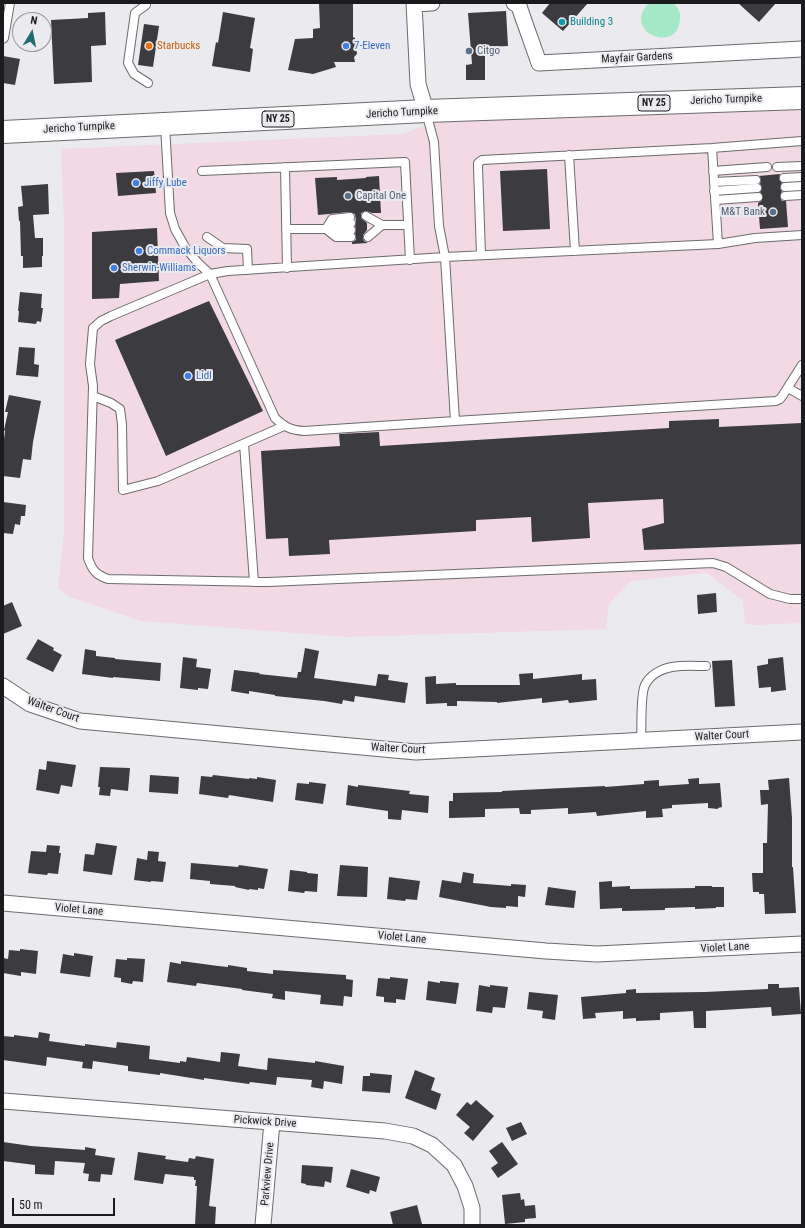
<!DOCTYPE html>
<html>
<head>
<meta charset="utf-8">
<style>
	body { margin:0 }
	#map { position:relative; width:805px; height:1228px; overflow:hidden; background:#ebeaee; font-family:"Roboto Condensed",sans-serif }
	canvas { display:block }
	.frame { position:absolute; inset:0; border:4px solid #1b1b1d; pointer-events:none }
	.north { position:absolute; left:12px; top:12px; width:40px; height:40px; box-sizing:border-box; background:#ebeaee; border:1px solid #98979a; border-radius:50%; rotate:10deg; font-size:11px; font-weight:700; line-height:16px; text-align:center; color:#1b1b1d }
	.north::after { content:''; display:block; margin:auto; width:14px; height:18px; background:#206b72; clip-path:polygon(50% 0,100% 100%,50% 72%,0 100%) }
	.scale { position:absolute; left:12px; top:1198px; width:103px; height:18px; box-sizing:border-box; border:2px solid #1b1b1d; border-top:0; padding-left:5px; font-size:12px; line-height:14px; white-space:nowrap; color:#1b1b1d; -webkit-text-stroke:3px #ebeaee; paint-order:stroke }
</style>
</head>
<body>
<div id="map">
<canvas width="805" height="1228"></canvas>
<div class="frame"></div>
<div class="north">N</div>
<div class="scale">50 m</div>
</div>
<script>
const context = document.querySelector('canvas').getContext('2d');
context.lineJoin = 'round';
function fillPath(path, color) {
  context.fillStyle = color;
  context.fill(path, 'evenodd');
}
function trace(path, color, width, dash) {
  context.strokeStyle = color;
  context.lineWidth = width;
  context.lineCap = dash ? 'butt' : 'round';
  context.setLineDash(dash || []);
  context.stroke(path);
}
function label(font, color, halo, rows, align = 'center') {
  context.font = font + ' "Roboto Condensed",sans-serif';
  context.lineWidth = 4;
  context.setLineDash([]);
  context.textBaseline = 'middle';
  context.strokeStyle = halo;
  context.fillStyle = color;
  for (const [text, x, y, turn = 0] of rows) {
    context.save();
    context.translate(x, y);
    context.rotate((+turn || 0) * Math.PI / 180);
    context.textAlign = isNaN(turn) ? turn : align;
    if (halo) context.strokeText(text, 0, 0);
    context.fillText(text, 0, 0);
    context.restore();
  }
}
const commercial = new Path2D(`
	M802,98v525l-51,2 -6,-2 -2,-22 -36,-28 -76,8 -22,23 -3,25 -258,8 -207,-16 -71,-24 -12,-9 6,-56v-312l-3,-71 342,-15 62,-24z`);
const green = new Path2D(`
	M649,3h24c5,4 8,10 7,16 -2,37 -60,12 -31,-16z`);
const building = new Path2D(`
	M319,3h34v34l2,1 2,16 -3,3 1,5h-21l2,5 -23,7 -25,-4 7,-31 18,-1v-9l7,-1z
	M550,3h38l-25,28 -21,-18z
	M738,3h38l-17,19z
	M506,11l2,35 -23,1v33h-19v-15l6,-1 -4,-51z
	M105,12l1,33 -15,1 1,36 -38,2 -3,-64 37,-2v-5z
	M223,12l32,6 -5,30 3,1 -3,23 -38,-6 4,-24 2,1z
	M144,24l15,2 -6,41 -15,-2z
	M3,56l17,3 -5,26 -12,-2z
	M547,169l3,60 -47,2 -3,-60z
	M154,171l2,22 -38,3 -2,-23z
	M780,174l-1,5 3,4 -2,5 2,3 -2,6 2,4h4l2,26 -28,2 -2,-26 3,-2 2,-4 -3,-5 2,-5 -2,-3 1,-5 -2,-3z
	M379,176l2,37h-9l-6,-2 -5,2v5l6,5v7l-4,5v3l1,3 4,2 -16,1v-2l4,-2v-3l-1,-3 1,-4 -1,-4 1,-4 -1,-8 -6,-2 -31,3 -3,-37 22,-1v3l29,-2v-1z
	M48,184l1,30 -16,1 2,23h8v18h-1v11l-19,1v-12h-2l-1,-35h-1l-1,-14 5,-1 -2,-20z
	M157,228l2,53 -39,3 -1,14 -27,1v-67z
	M20,292l22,2 -1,14h2l-2,14 -4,-1 -1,3 -18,-2 1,-11h-1z
	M209,301l54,110 -97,45 -51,-116z
	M19,347l16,1 -1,16 5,1 -1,12 -22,-2z
	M9,395l32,6 -8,41 -2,18 -8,-1 -3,19 -17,-2v-28l2,-17 -1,-1 4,-18h-3z
	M719,419v8l83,-4v121l-158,6 -2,-21 22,-6 -1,-24 -75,4 2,35 -58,4 -1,-25 -55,3v11l-147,9 1,14 -41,2 -1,-18 -22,1 -5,-88 79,-5 -1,-12 40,-2 1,14 289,-18v-7z
	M3,502l23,3 -1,11h-4l-1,9 -5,-1 -2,10 -10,-1z
	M716,593l1,19 -19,2 -1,-19z
	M12,602l10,24 -19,8v-28z
	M38,639l16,9 -1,2 9,5 -9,17 -27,-13z
	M305,648l14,3 -5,27 62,8 2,-12 11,1 -1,5 20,3 -3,20 -50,-7 -1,6 -11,-2 -1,4 -18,-3 -49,-5v-1l-26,-4v3l-18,-3 3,-21 26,3 -1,1 38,4 1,-6h3z
	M85,649l11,2v5l19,2v1l46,4 -1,18 -47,-4v1l-31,-4z
	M183,657l14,2 -1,8 15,2 -3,20 -10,-1v2l-18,-2z
	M783,657l3,33 -15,2v-5l-12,1 -2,-22 11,-2v-5z
	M732,660l3,46 -20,1 -3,-46z
	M533,673v6l49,-5v6l14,-1 1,21 -28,3 -1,-3 -26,3v-5l-45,5v-1l-40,-1v5h-10v-3l-21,1 -1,-27 11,-1v8l20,-1v2h64l-1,-11z
	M47,761l29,4 -4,22 -11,-2 -2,9 -23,-4 3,-21 7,1z
	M100,767l30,1 -2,23 -17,-2 -1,7 -11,-1 1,-8h-2z
	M150,775l29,2 -1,17 -29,-2z
	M213,775l36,4v-1l8,1v-2l19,3 -3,22 -44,-7 -1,3 -29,-4 2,-18 11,1z
	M699,778v6l21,-1 2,24 -4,1v1l-10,-1v-5l-36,2v3l-10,1 1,8 -17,1v-7l-49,5 -1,-4 -28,2v-6l-37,2v4h-11l-1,-6 -34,1v8l-36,1v-17h4v-8l49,-1v-1l103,-5v1l39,-3v-3l15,-1v6l30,-2 -1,-5z
	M789,778l3,40v49h1l3,46 -31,1 -1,-20h-5v-2h-6l-1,-19h11v-30h4l1,-39 -7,1 -1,-15h9l-1,-10z
	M309,782l17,2 -3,20 -28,-4 2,-17 12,1z
	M348,785l10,2v-2l52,6 -1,3 20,2 -1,17 -26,-3 -1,10 -13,-1v-8l-42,-6z
	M96,843l21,3 -5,29 -29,-4 2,-17 9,1z
	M47,845l13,1 -1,7h2l-3,21 -10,-1 -1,2 -19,-2 3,-22 15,1z
	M148,851l11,1 -1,9 8,1 -3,20 -12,-1v1l-17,-2 3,-22 10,2z
	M191,863l47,4 1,-2 29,4 -4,20 -6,-1v2l-9,-1v1l-14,-3v-1l-25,-2v-3l-20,-2z
	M340,865l28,2 -1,30 -30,-1z
	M290,870l17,2v1l11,1 -1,18 -12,-1 -1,2 -16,-2z
	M463,872l11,2 -1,9 38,3v-2l15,1 -1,12 -7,-1v11l-12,-1v2l-15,-1 -52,-10 3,-17 19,3z
	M389,877l31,4 -3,19 -11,-1 -1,2 -18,-2z
	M612,881v6l18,-1v3l65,-1v-2h17v1h12v20h-8v1l-21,1v-2l-30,1v2l-43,1v-3l-22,1 -1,-27z
	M548,887l28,4 -2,17 -29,-3z
	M20,949l18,2 -2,23 -15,-2v4l-18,-3v-15l5,1 1,-9 11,1z
	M74,953l19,3 -3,21 -30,-4 3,-19 11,2z
	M127,958l18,1 -2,23 -10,-1 -1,3 -11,-2v-4l-7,-1 2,-18 11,1z
	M181,961l37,5 10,1v-2l19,3v3l26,3v-4l73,5v4l7,1 -1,17 -8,-1 -1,10 -23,-2 1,-9 -36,-4v9l-13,-2 1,-4 -31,-4v-1l-45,-6 -1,3 -29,-4 3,-20 11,2z
	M390,977l18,2 -3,21 -9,-1v4l-12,-1v-5l-8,-1 2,-18 12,1z
	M428,981l12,2v-2l19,2 -3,21 -30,-4z
	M768,984h11v4l20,-1 2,27 -29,2 -1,-9 -65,4v17h-12l-1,-17 -33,2v7l-24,1v-3l-13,1v-8l-28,2 1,5 -13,1 -2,-22 45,-4v-3l10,-1v4l69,-1 63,-3z
	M479,985l11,2v-2l18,2 -3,21 -12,-1 -1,6 -16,-2z
	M529,992l29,3 -3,25 -13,-2 1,-7 -16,-2z
	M39,1032l11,2 -1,7 36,5v-2l31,4 1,-6 33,4 -1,13 31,4v-2l6,1 1,-5 33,5 1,-10 19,2 -2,12 29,4 1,-12 47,5v-2l29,5 -2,18 -18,-3 -1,8 -12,-2 1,-7 -35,-3 -1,8 -26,-3 -1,2 -45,-6v2l-44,-7v2l-32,-4v-5l-35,-5 -1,8 -10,-1 1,-6 -36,-5 -1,9 -43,-6v-24l11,1v-2l24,3z
	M415,1070l20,8 -4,12 10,4 -5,16 -31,-12z
	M370,1073l22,2 -2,18 -28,-2 1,-15h7z
	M476,1100l18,16 -21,25 -9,-8 6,-6 -14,-12 11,-13 4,3z
	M521,1122l6,12 -15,7 -6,-13z
	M3,1142l28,4 54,4v-3l11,2 -1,6 20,3 -3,17 -11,-1 -1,8 -12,-1 1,-7 -6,-1 2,-10 -30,-2 -1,14 -19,-1v-9l-32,-4z
	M502,1142l16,22 -20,14 -7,-10 7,-5 -9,-12z
	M138,1152l28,4 -1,3 23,3 1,-4 6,1 1,-3 18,3 -5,47 7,1 -1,18h-20l2,-39h-2l1,-6h-2v-3l-29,-3 -2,10 -29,-4z
	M302,1165l31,2 -2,16 -6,-2 -1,6 -18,-2v-1l-5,-1z
	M351,1169l29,8 -4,15 -6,-2 -1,4 -23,-7z
	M520,1193l1,7 3,-1 1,7 10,-1 1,13 -11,1v3l-20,2 -3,-29z
	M417,1205l5,19 -6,1h-23l-3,-13z`);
const service = new Path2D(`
	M146,5l-11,8 -7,50 6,11 14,9
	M3,39l1,-1 6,-35
	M165,125l5,88 5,16 10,18 13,16 12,11 65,144c10,9 15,12 29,13l151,-10 -10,-164 -6,-31 -5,-84 -8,-30
	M712,148l6,96
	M569,155l6,96
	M285,167l2,101
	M777,167l25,-1
	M202,171l203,-9 5,98
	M713,171l54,-4
	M784,178l18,-1
	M714,182l42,-2
	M785,187l17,-1
	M714,191l43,-3
	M785,196l17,-1
	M715,200l43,-3
	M366,216l16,9h26
	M327,228l8,-4 16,-1
	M286,229h40l6,-10 18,-2
	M326,229l10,8h15
	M327,229l6,1h18
	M802,235l-47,3 -37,6 -273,13 -217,14 -18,3 -99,42 -10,5 -8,7 -3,36 3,22 -5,172c4,12 8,17 20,21l160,3 445,-19 13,4 44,27 20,5h12
	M207,237l16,11 24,1 1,21
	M368,237l14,-12
	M481,255l-3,-88v-4l4,-3 230,-12 90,-7
	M788,388l14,8
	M93,396l18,7 9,6 2,15 1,66 35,-9 126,-55
	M455,421l321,-20 4,-2 3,-4 19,-30
	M244,444l10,138
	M641,740c1,-12 -1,-45 4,-55 5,-10 16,-16 27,-18 11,-2 23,-1 34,-1`);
const minor = new Path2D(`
	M414,3l4,81 8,27
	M514,3l5,3 3,9 17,48 263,-14
	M414,4l18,-1
	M3,686l27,18 50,17 336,31 386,-20
	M3,903l543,48 51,3 205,-10
	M3,1101l382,30 28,5 19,9 22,20 11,21 7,22v17
	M263,1225l9,-103`);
const primary = new Path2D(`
	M3,132l423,-21 376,-13`);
const markers = [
	[562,22,4,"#0f9aa8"],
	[149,46,4,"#e8710a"],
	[346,46,4,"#3f7fe0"],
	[469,51,4,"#5c6f8a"],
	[136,183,4,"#3f7fe0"],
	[348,196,4,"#5c6f8a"],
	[773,212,4,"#5c6f8a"],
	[139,251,4,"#3f7fe0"],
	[114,268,4,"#3f7fe0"],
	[188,376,4,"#3f7fe0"]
];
const shields = [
	[654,103,32],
	[278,119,32]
];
const shieldNames = [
	["NY 25",654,103],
	["NY 25",278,119]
];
const cultureNames = [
	["Building 3",570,22]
];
const foodNames = [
	["Starbucks",157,46]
];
const shopNames = [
	["7-Eleven",354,46],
	["Jiffy Lube",144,183],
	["Commack Liquors",147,251],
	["Sherwin-Williams",122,268],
	["Lidl",196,376]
];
const serviceNames = [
	["Citgo",477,51],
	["Capital One",356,196],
	["M&T Bank",765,212,"right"]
];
const streetNames = [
	["Mayfair Gardens",637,58,-3],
	["Jericho Turnpike",726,100,-2],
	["Jericho Turnpike",402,113,-3],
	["Jericho Turnpike",79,128,-3],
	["Walter Court",53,710,20],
	["Walter Court",722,736,-3],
	["Walter Court",398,749,3],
	["Violet Lane",79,910,5],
	["Violet Lane",402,938,5],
	["Violet Lane",725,948,-3],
	["Pickwick Drive",265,1122,4],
	["Parkview Drive",268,1174,-85]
];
fillPath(commercial, '#f2d9e3');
fillPath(green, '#a5e8c7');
fillPath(building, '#3c3b3f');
trace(service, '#6b6b6e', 10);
trace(minor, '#6b6b6e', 17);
trace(primary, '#6b6b6e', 24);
trace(service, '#fff', 8);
trace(minor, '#fff', 15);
trace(primary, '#fff', 22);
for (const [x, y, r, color] of markers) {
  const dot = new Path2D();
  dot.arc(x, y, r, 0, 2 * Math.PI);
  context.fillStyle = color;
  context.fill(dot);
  trace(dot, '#ebeaee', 1.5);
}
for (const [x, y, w] of shields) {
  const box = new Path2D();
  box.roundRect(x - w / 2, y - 8, w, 16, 3);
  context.fillStyle = '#ebeaee';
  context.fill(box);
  trace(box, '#1b1b1d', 1);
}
label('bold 10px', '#1b1b1d', null, shieldNames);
label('11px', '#0d838f', '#ebeaee', cultureNames, 'left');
label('11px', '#c56008', '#ebeaee', foodNames, 'left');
label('11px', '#366cbe', '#ebeaee', shopNames, 'left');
label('11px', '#4e5e75', '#ebeaee', serviceNames, 'left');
label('11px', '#1b1b1d', '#ebeaee', streetNames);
</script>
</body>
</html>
